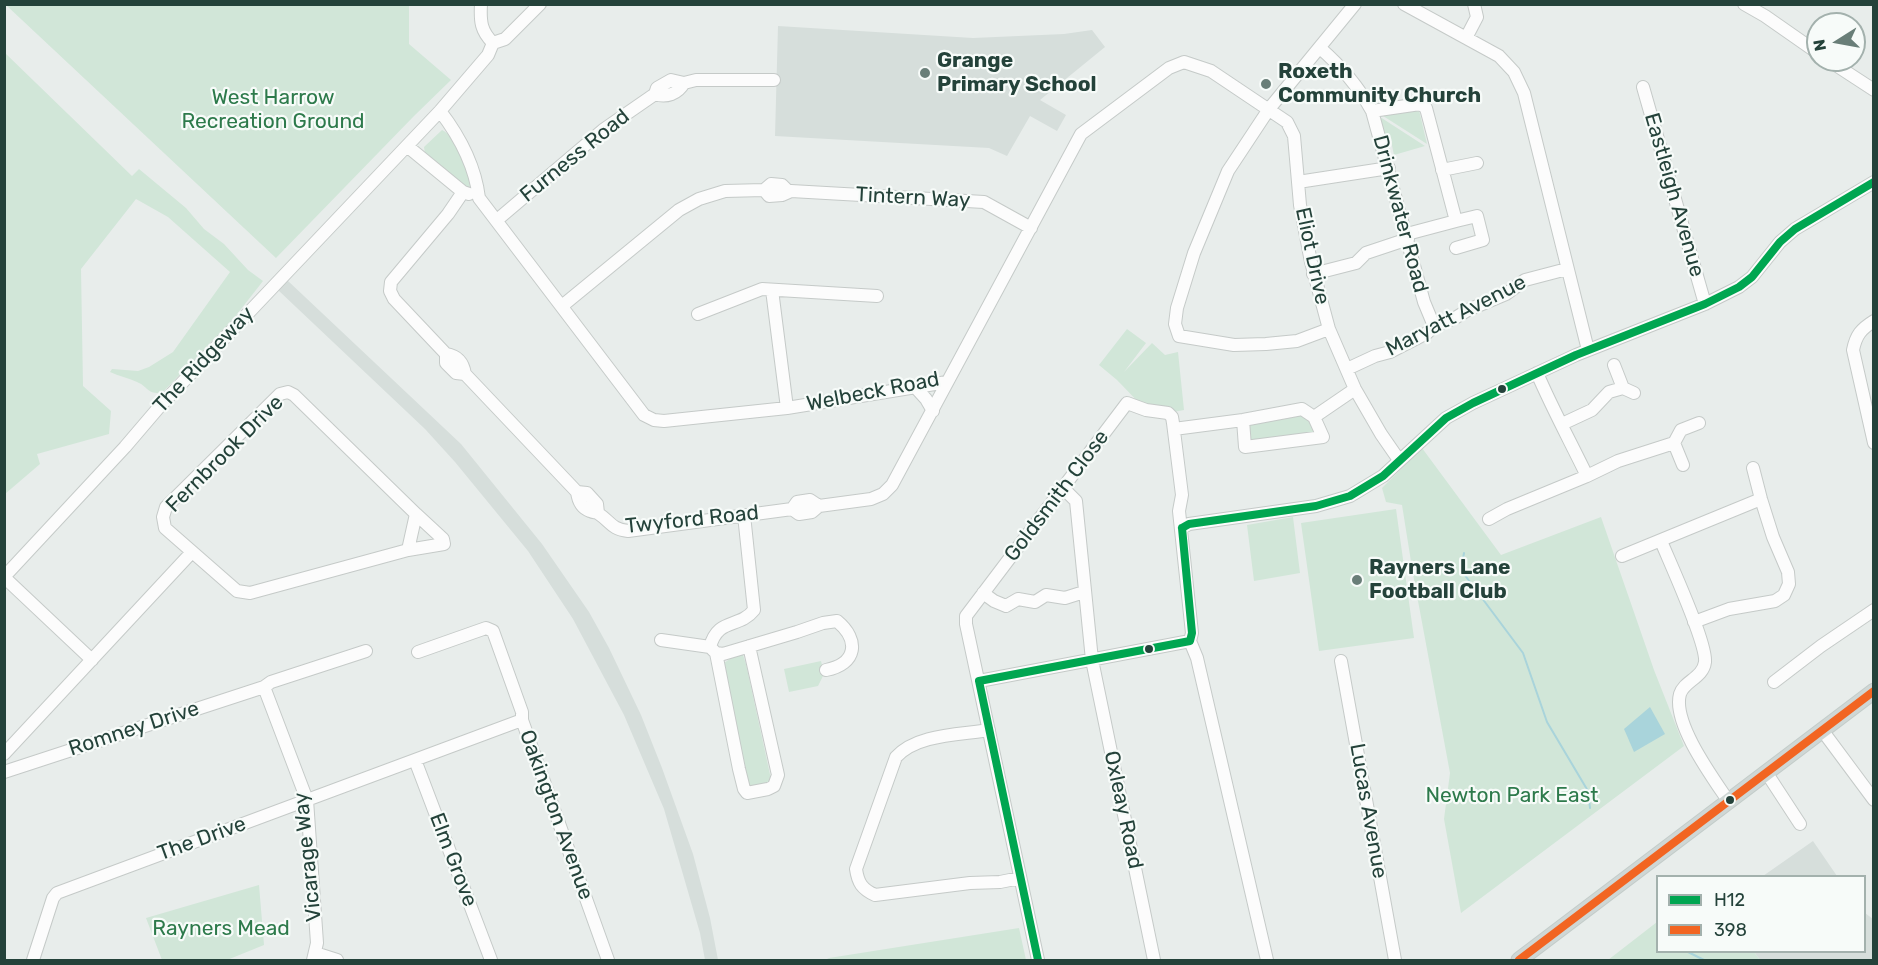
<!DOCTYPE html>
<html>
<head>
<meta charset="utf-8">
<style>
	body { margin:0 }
	#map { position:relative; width:1878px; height:965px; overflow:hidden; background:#e8edeb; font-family:Rubik,sans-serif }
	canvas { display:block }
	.frame { position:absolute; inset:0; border:6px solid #24423a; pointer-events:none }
	.legend { position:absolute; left:1656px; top:875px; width:210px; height:78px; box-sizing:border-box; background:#f7fbf9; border:2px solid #a3b1ad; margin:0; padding:8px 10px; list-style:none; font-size:18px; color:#24423a }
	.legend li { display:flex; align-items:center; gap:12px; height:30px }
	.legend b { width:30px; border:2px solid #a3b1ad }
	.north { position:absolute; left:1806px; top:12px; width:60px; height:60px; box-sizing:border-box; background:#f7fbf9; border:2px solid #a3b1ad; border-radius:50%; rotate:259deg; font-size:16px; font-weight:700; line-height:24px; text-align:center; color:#24423a }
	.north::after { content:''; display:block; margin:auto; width:21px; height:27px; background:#697e78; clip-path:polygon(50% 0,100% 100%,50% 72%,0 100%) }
</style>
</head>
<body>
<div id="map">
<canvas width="1878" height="965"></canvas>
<div class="frame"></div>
<ul class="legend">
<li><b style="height:8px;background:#00a651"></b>H12</li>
<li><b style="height:8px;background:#f26522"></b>398</li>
</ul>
<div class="north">N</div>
</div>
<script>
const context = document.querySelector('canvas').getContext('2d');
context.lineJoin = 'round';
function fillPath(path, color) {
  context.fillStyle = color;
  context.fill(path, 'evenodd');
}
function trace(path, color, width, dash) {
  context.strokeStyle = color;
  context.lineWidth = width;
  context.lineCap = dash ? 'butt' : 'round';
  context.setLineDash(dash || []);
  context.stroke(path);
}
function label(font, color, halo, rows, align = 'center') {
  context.font = font + ' Rubik,sans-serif';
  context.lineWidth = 4.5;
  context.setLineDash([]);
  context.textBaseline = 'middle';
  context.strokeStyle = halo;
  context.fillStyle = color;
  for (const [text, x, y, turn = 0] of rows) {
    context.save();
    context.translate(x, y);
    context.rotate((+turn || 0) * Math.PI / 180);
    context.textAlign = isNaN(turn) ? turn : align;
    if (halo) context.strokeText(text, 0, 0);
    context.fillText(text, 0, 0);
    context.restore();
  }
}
const built = new Path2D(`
	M778,26l195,12 91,-4 28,-4 13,17 -65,53 26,15 -9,16 -27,-15 -23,40 -18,-8 -214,-12z
	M287,280l174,164 81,100 47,68 20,36 32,67 21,53 31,86 17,64 8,42h-13l-5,-27 -36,-124 -40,-94 -51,-96 -45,-68 -73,-89 -30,-33 -147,-139z
	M1813,841l24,35h-74z
	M1865,913l8,6v41h-113l-6,-8h110z`);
const green = new Path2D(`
	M6,5h403v39l42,36 -37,36 -138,142z
	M4,52l128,124 7,-7 47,39 18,21 20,15 24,26 15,11 -29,37 -72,75c-16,1 -13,-6 -25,-11 -9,-4 -18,-6 -27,-10l2,-3 26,2 11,-4 24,-15 57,-80 -62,-55 -32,-18 -55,70 2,117 28,25 -2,23 -72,20 3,10 -35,30z
	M1419,110l8,34 -47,-30z
	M1377,115l48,31 -31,9 -4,-19 -8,2z
	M442,130c12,4 28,44 28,57l-2,1 -43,-34 -1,-7z
	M1127,329l19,14 -22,29 28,-29 13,12 13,-3 6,58 -16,3 -22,-3 -29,-30 -18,-15z
	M1310,413l7,21 -65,12 -5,-27z
	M1422,448l79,107 100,-38 53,153 30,76 -223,167 -17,-94 6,-46 -37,-199 -11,-69 -16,-3 -4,-14z
	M1396,509l18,129 -95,13 -18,-128z
	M1293,517l7,56 -46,8 -7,-56z
	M737,654l6,1 3,9 25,115c-4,6 -16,8 -22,6l-26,-119 1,-3z
	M821,661l3,13 -6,12 -29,6 -5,-23z
	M259,885l5,60 -37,15h-65l-16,-42z
	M1657,922l1,30h96l6,8h-152z
	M1019,928l7,32h-201l4,-2z`);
const water = new Path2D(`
	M1650,707l15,27 -31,18 -10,-23z`);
const stream = new Path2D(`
	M1464,553l-3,17 62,83 24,69 41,69 2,17
	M1688,952l16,8`);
const minor = new Path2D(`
	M481,4c-1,18 0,27 12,39
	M1404,4l95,52 15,16 10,21 64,257
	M1744,4l21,12 53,37
	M1466,38l11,-21 -3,-13
	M1320,48c22,19 38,38 52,63l52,191 10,24
	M1828,60l46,30
	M1643,87l62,217
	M655,94c11,4 23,0 29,-11
	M440,111c20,26 35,54 39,87l165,217 10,5 10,1 123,-13 160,-26
	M1372,111l48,-7 6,4 30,113 -49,13
	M407,146l56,46 6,2
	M1442,170l35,-7
	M1298,182l91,-14
	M764,190l5,6 13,-1 9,-4 193,11 47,26
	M463,192l-15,22 -57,68 -1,9 4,8 52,55v9l10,10 9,1
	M497,220l106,-90 52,-36 2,-6 14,-8 13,3 12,-3h78
	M1456,221l21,-5 6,24 -27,8
	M1313,274l43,-11 10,-10 42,-14
	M772,290l15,118
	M562,306l117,-96 20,-11 26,-8 39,-1 7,-6 11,1 6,6
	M698,314l64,-25 115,7
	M1874,321c-13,8 -18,14 -21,29l21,93
	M1329,329l-32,12 -31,3 -32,1 -55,-9 -4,-12 2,-16 17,-55 34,-82 41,-62 86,-105
	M446,354c12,2 17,8 19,20l112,118c1,8 4,16 13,19 6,3 3,-1 9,3 12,8 12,15 29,17l164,-22 7,5 13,-2 7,-6 52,-7 12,-5 9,-9 189,-351 88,-66 15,-6 27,9 76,51 7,14 6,69 11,57 18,67 26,60 26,45 18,26
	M1614,365l9,23 11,5
	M1347,369l28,-13 15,-4 37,-19 7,-7 21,-8 13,-8 38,-16 19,-14 42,-11
	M916,388l10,11 7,12
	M288,392l6,3 122,119 -8,36 -158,43 -13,-2 -72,-63 -2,-11 3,-10 114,-113z
	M1314,417l41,-28
	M1243,420l2,27 78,-10 -9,-20
	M1562,424l30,-14 17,-18 14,-4
	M1174,429l69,-9 59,-11 12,8
	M1674,443l7,-13 18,-7
	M1587,476l31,-15 56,-18 9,22
	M1063,488l13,13 16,159 62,300
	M577,492l10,1 10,11 1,9
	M792,509l5,-7 13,-2 9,6
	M744,515l10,95c-15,19 -36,7 -44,37l6,6 7,1 74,-22 26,-9 14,-2c23,19 20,43 -11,49
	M1489,519l18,-10 80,-33c-17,-35 -35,-68 -50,-103
	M1182,528l7,-4 127,-18 34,-10 33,-20 63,-58 27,-15 103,-48 129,-51 34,-17 13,-10 28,-35 15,-13 79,-47
	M1661,541c9,22 46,102 44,121 -2,16 -21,19 -25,32 -8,29 33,84 49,108
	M408,550l36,-6 -1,-5 -27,-25
	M1622,556l139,-57
	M4,577l121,-130 35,-41 280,-295 48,-56 5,-12 12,-4 35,-35
	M4,577l88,83
	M983,593l11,8 12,5 12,-7 17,3 11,-7 19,3 19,-6
	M1694,622l35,-13 46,-8 9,-6 5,-11 -1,-12 -15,-35 -12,-38 -8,-31
	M661,640l49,7
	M1190,641l7,17 70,302
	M418,652l68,-24 7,3 29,81v8l86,240
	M716,653l23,116 5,20 3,4 21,-4 6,-3 4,-11 -29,-129
	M1341,661l54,299
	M979,681l211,-40 2,-8 -13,-122 3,-16 -9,-72 -1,-6 -4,-4 -22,-3 -19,-7 -161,213v8l72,336
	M1774,682l47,-36 53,-36
	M264,687l43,113 10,143 -4,17
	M989,730c-30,5 -72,4 -93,27l-40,112c2,14 6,20 19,26l95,-12 30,-1 20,-4
	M1822,730l52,70
	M4,754l188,-202
	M415,760l76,200
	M4,772l260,-85 7,-5 95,-31
	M1766,772l34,52
	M315,953l22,7
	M33,960l20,-62 4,-5 465,-173`);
const major = new Path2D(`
	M1519,960l355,-269`);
const bus1 = new Path2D(`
	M1182,528l7,-4 127,-18 34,-10 33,-20 63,-58 27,-15 103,-48 129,-51 34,-17 13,-10 28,-35 15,-13 79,-47
	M979,681l211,-40 2,-8 -10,-105
	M979,681l59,279`);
const bus2 = new Path2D(`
	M1519,960l355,-269`);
const markers = [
	[925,73,6,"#697e78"],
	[1266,84,6,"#697e78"],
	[1502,389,5,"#24423a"],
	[1357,580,6,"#697e78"],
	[1149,649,5,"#24423a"],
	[1730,800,5,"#24423a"]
];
const poiNames = [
	["Grange",937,61],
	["Primary School",937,85],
	["Roxeth",1278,72],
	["Community Church",1278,96],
	["Rayners Lane",1369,568],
	["Football Club",1369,592]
];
const parkNames = [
	["West Harrow",273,98],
	["Recreation Ground",273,122],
	["Newton Park East",1512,796],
	["Rayners Mead",221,929]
];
const streetNames = [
	["Furness Road",575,156,-39],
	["Eastleigh Avenue",1674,195,74],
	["Tintern Way",913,198,3],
	["Drinkwater Road",1400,214,75],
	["Eliot Drive",1312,256,78],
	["Maryatt Avenue",1456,316,-27],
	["The Ridgeway",204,360,-47],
	["Welbeck Road",873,392,-11],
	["Fernbrook Drive",225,454,-45],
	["Goldsmith Close",1057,496,-53],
	["Twyford Road",692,520,-6],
	["Romney Drive",134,729,-18],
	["Oxleay Road",1123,810,78],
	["Lucas Avenue",1368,811,80],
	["Oakington Avenue",556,815,70],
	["The Drive",202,839,-20],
	["Vicarage Way",308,857,-96],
	["Elm Grove",453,860,69]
];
fillPath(built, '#d6dedb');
fillPath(green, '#d1e6d8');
fillPath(water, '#a9d4db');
trace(stream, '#a9d4db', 2);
trace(minor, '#c5cac8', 14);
trace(major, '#c3ccc9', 17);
trace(minor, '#fcfcfc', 12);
trace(major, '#cfd7d5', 15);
trace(bus1, '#00a651', 8);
trace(bus2, '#f26522', 8);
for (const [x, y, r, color] of markers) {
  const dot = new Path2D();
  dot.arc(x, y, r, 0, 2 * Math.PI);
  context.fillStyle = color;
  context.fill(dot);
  trace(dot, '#f7fbf9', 2);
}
label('bold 21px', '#24423a', '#f7fbf9', poiNames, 'left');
label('21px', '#2d7a4b', '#f7fbf9', parkNames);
label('21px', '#24423a', '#f7fbf9', streetNames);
</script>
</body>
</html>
